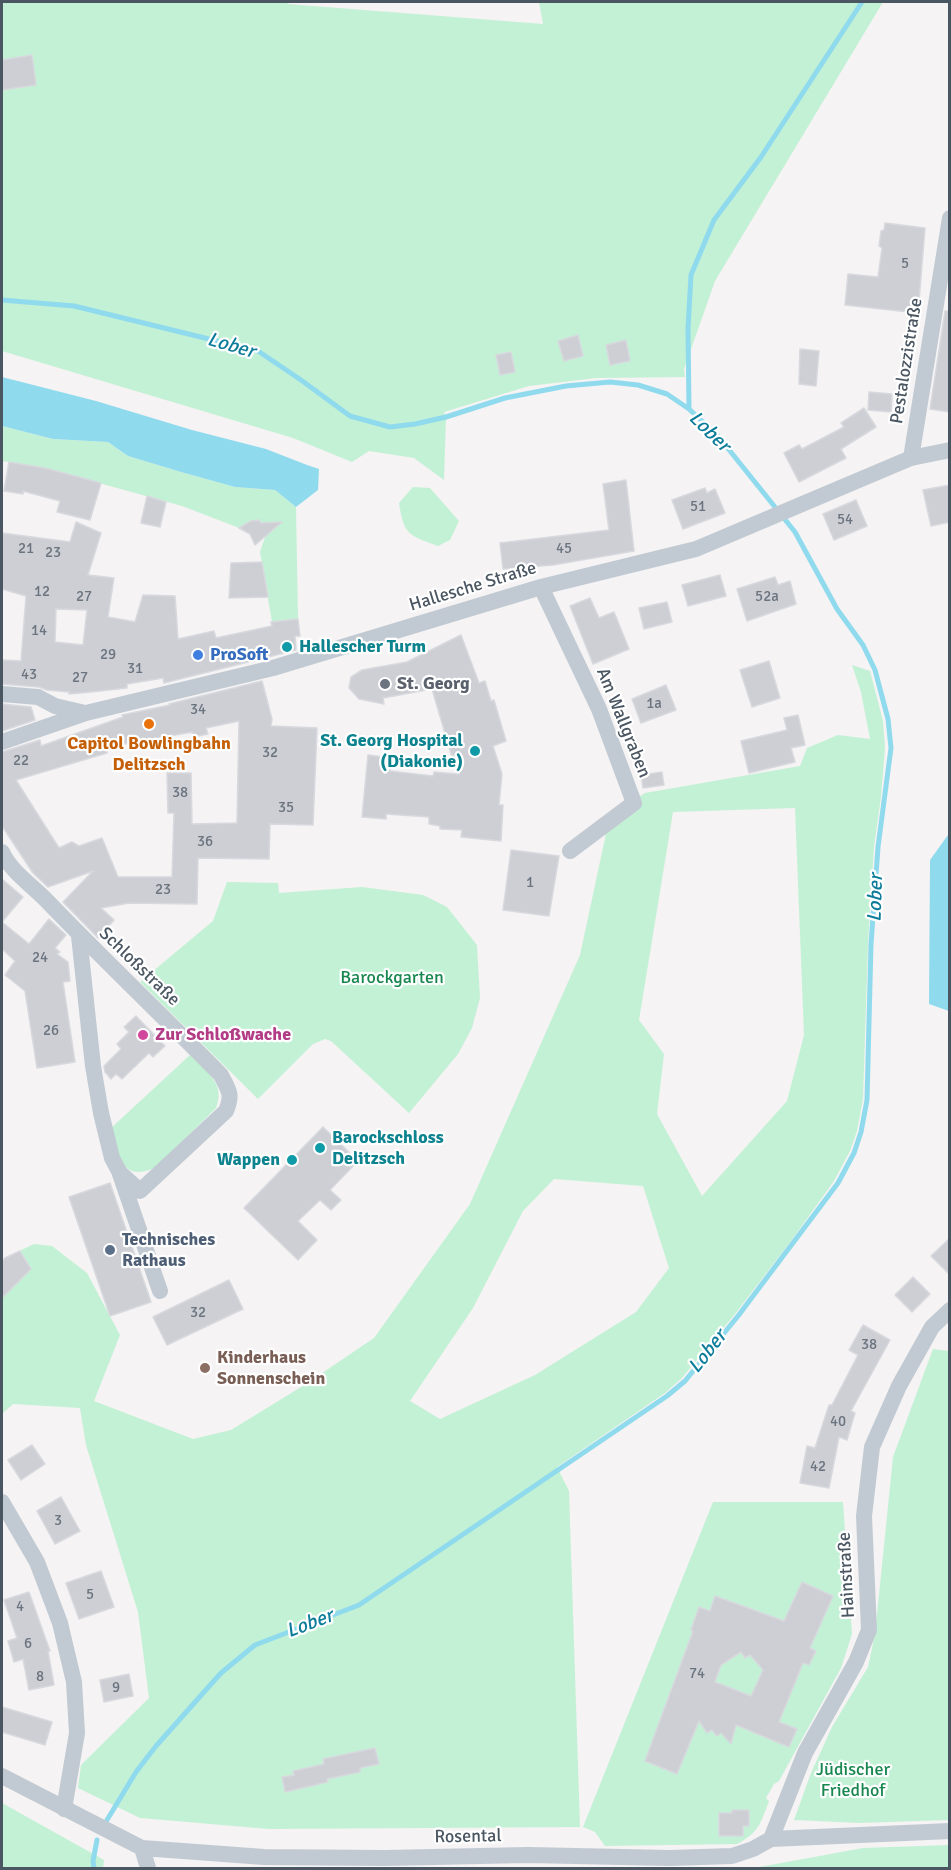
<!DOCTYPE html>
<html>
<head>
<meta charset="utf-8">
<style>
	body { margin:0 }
	#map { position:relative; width:951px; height:1870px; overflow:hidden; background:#f5f3f3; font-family:Signika,sans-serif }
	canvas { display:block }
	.frame { position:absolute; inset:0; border:3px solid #4a5661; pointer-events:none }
</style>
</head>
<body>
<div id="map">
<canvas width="951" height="1870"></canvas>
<div class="frame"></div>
</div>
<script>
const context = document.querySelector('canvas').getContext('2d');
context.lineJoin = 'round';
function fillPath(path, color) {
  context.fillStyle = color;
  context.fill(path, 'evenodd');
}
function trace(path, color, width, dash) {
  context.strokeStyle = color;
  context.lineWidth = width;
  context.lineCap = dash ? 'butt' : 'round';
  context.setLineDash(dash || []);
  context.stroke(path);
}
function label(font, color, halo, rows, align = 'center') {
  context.font = font + ' Signika,sans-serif';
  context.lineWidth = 4.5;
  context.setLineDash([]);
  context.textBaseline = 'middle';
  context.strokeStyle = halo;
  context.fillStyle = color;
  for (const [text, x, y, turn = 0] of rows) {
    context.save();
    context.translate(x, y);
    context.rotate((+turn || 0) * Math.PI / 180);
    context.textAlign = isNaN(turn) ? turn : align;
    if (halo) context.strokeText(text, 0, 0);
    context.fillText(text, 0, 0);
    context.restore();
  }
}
const green = new Path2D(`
	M2,2h286v2l255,20 -4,-22h344l-168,279 -31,88 1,8 -89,1 -67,8 -85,26 2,5 -2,63 -30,-22 -45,-7 -17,11 -59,-24 -291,-87z
	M2,426l51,13 55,3 20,14 53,16 54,15 40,3 21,17 2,112 -26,3 -12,-70 5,-15 -6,-17 -8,1 -9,8 -60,-23 -137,-38 -43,-7z
	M413,487l17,1 29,33 -9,19 -12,6c-30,-11 -34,-11 -39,-43z
	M852,665l18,6 13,50 2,27 -4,49 -7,50 -6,96 -5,156 -6,32 -7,20 -16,30 -43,60 -56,73 -53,64 -17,15 -108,74 12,24 11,336 -311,2 -129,-11 -62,-30 3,-23 68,-67 -11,-86 -52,-167 -6,-37 -67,-4 -11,10v-152l3,-4 29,-14 18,2 35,27 33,62 -26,66 99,38 38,-9 75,-46 68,-46 96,-134 110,-249 30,-140 35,-22 155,-27 7,-18 31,-13 32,4 -9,-47zM795,808l9,227 -17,66 -85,95 -45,-82 7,-60 -25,-34 34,-208zM554,1179l89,7 26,82 -33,44 -101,63 -95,44 -30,-18 63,-93 50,-97z
	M227,882l51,1 1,10 83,-6 61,8 24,12 30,38 3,53 -8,30 -14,26 -49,59 -78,-72 -6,-2 -12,5 -55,55 -118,-117 73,-61z
	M190,1055c16,16 36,28 26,53l-60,59c-34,17 -39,-13 -46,-38z
	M933,1349l16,2v469l-90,3 -65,-3 17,-47 21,-46 36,-60 7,-33 18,-177z
	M713,1502h130l9,132 -11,34 -62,113 -5,3 -8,14 3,3c-8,21 -10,32 -32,43l-132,2 -10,-14 -12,-5z
	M2,1803l102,57 -1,8h-101z
	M949,1845v23h-240h45l109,-20z`);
const water = new Path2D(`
	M2,377l94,24 96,29 74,19 41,16 12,4 -1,21 -22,17 -21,-17 -40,-3 -54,-15 -53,-16 -20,-14 -55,-3 -51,-13z
	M948,835h2l-1,176 -20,-7 1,-144z`);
const stream = new Path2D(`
	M2,300l72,6 184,45 43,29 49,36 40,11 25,-3 31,-7 59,-19 61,-12 44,-4 28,3 29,9 22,15 29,27 77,96 42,77 26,36 12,25 13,49 3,29 -13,99 -7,97 -4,156 -6,32 -7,21 -16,30 -100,133 -53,65 -18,15 -308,209 -104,40 -34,28 -65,73 -20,26 -29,48
	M689,409l-1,-80 3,-54 23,-55 47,-63 101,-155
	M94,1868l-1,-7 4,-21`);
const building = new Path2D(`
	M32,55l4,30 -34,5v-30z
	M885,223l40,5 -7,85 -73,-8 3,-31 30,3 4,-29 -3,-2 2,-15 3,-1z
	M945,311h5v101l-20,-3z
	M578,335l5,21 -19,5 -6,-20z
	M626,340l4,21 -20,4 -4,-20z
	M800,349l19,2 -3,35 -17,-2z
	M511,352l4,20 -15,3 -4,-20z
	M869,392l23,2 -1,18 -23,-2z
	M864,408l12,19 -35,22 5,9 -47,24 -15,-29 15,-8 3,4 42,-22 -3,-4z
	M9,462l36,6 56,15 -11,37 -33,-8 3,-11 -37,-10v3l-19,-3z
	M626,480l8,71 -81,14 -50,4 -3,-26 109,-13 -6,-46z
	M950,485v37l-19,4 -8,-36z
	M705,488l2,5 8,-4 10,24 -42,16 -11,-29z
	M147,496l19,6 -6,25 -19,-4z
	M856,500l11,26 -33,14 -11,-26z
	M259,520l2,3 21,-1 -27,23 -5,-11 -11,-6 12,-7z
	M76,522l25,11 -13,42 26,3 -6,39 27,5 8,-27 32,1 3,43 36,-8 2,7 56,-12 -1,-4 27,-3 2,17h-5l1,14 -132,33 -1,-5 -36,6v4l-36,4 -22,2v-2l-22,-2 -8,-3 -37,-3v-24l19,1 5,-65 -24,-7v-56l68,9zM56,609l31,1 -4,35 -28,-3z
	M262,562l6,35 -39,1 2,-35z
	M720,575l6,21 -38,10 -6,-21z
	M775,577l3,8 12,-4 6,23 -49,17 -10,-32z
	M590,598l9,20 15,-6 15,37 -36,15 -23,-58z
	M667,602l5,20 -28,7 -5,-21z
	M461,635l18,48 6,-2 6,20 3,-1 12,41 -13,5 9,28 -3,31h4l-2,36 -40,-4 1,-7 -22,-1v-3l-11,-2v-7l-43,-3v5l-24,-2 6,-62 23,3 -1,13 43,5 1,-4 23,2 -25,-85 -49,9 1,6 -25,-5 -10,-11 2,-11 11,-7 45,-8z
	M769,661l11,37 -28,9 -12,-37z
	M262,681l10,38 -1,7 46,2 -4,97 -43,-1 -1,35 -71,-1 -1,46 -68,-1 -28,5 13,12 -16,18 -35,-36 30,-31 -45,16 -15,-14 -31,-47v-74l38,-12 1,6 82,-29 -1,-2 48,-10 -1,-1zM239,721l-2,102 -45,1 -1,-51h-24l1,40h6l-2,64h-54l-16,-39 -23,8 -7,-4 -13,6 -43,-68 91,-27v-6l85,-15 1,5 15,-3 -2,-6z
	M666,685l10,25 -35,13 -9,-24z
	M2,704l29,3 4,13 -33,11z
	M798,715l7,30 -14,3 4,14 -46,11 -8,-32 46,-11 -3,-12z
	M662,772l2,13 -21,3 -2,-13z
	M511,850l48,6 -10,60 -46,-6z
	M2,879l21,18 -21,25 27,22 20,-25 17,16 -11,13 5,4 -3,2 11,8 2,19 -7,1 12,80 -38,6 -12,-77 -20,-16 10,-14 -13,-12z
	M136,1016l29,30 -12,11 -4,-4 -27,26 -6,-5 -5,5 -6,-7 -1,-6 17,-17 -4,-5 12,-12 -5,-5z
	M323,1127l35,34 -28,29 11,10 -10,10 -11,-10 -22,21 19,19 -19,20 -54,-52z
	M110,1183l41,119 -41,14 -41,-119z
	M950,1238v37l-19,-19z
	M20,1251l11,18 -29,29v-36l3,-4z
	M913,1277l17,17 -18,18 -17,-17z
	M229,1280l14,29 -76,36 -14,-28z
	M863,1325l27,15 -39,71 4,2 -8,27 -8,-3 -10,51 -29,-5 7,-37 8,2 14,-43h3l26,-50 -9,-5z
	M32,1445l13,19 -24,16 -13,-20z
	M61,1497l19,34 -25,13 -18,-33z
	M101,1571l13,36 -35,12 -13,-36z
	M802,1582l31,14 -23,52 6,3 -7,14 -6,-2 -24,59 18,7 -8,18 -53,-22 -5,19 -10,-11 -4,3 -5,-6 -5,3 -8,-12 -22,53 -32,-13 48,-130 -2,-1 8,-23 11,4 5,-15 69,25zM741,1652l4,6 5,-3 13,15 -12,26 -36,-14 6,-17z
	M29,1592l21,59h-2l6,34 -25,5 -6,-31 -9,3 -6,-21 9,-3 -13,-38z
	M129,1674l4,22 -29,6 -4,-22z
	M2,1707l50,15 -7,23 -43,-13z
	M375,1748l4,16 -19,4v4l-33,7 1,3 -43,10 -3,-15 12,-2 -1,-4 31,-7 -1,-5z
	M732,1810h17v16h-6v10h-24v-23h13z`);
const minor = new Path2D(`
	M911,458l39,-240
	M541,587l58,122 35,94 -64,48
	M2,694l36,3 17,9 30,7
	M2,742l84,-29 187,-45 268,-81 155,-38 215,-91 39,-8
	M2,852c9,20 31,34 46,50 57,59 116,115 173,173 8,16 12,19 5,36l-86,80 -20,-18 -8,-15 -11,-45 -8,-47 -14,-130
	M120,1174l40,117
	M2,1502l35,60 23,61 14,59 3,51 -13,76
	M2,1776l140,72 122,9 121,1 143,-3 142,3 62,-2 21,-7 18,-10 179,-8
	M771,1839l34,-86 51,-91 13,-32 -5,-114 8,-69 27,-61 33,-59 18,-17
	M142,1848l6,20`);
const markers = [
	[287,647,6,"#0f9aa8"],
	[198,655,6,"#3f7fe0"],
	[385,684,6,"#6b7280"],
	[149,724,6,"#e8710a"],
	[475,751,6,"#0f9aa8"],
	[143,1035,6,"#d1479c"],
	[320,1148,6,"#0f9aa8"],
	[292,1160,6,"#0f9aa8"],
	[110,1250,6,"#5c6f8a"],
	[205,1368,6,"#8d6e63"]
];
const numberNames = [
	["5",905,264],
	["51",698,507],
	["54",845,520],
	["21",26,549],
	["45",564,549],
	["23",53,553],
	["12",42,592],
	["27",84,597],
	["52a",767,597],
	["14",39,631],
	["29",108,655],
	["31",135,669],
	["43",29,675],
	["27",80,678],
	["1a",654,704],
	["34",198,710],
	["32",270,753],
	["22",21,761],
	["38",180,793],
	["35",286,808],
	["36",205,842],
	["1",530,883],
	["23",163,890],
	["24",40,958],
	["26",51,1031],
	["32",198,1313],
	["38",869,1345],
	["40",838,1422],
	["42",818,1467],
	["3",58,1521],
	["5",90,1595],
	["4",20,1607],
	["6",28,1644],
	["74",697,1674],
	["8",40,1677],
	["9",116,1688]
];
const streetNames = [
	["Pestalozzistraße",907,361,-81],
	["Hallesche Straße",473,587,-17],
	["Am Wallgraben",623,723,68],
	["Schloßstraße",139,967,44],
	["Hainstraße",847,1575,-93],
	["Rosental",468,1837,-1]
];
const cultureNames = [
	["Hallescher Turm",299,647],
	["St. Georg Hospital",463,741,"right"],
	["(Diakonie)",463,762,"right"],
	["Barockschloss",332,1138],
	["Delitzsch",332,1159],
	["Wappen",280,1160,"right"]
];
const shopNames = [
	["ProSoft",210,655]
];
const worshipNames = [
	["St. Georg",397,684]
];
const foodNames = [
	["Capitol Bowlingbahn",149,744],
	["Delitzsch",149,765]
];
const parkNames = [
	["Barockgarten",392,978],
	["Jüdischer",853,1770],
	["Friedhof",853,1791]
];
const hotelNames = [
	["Zur Schloßwache",155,1035]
];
const serviceNames = [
	["Technisches",122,1240],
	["Rathaus",122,1261]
];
const educationNames = [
	["Kinderhaus",217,1358],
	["Sonnenschein",217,1379]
];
const waterNames = [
	["Lober",231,346,16],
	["Lober",709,432,44],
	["Lober",876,898,-88],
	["Lober",708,1352,-52],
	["Lober",310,1624,-21]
];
fillPath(green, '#c3f1d5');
fillPath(water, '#90daee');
trace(stream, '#90daee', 5);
fillPath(building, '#cdcfd5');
trace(building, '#d7d9de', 1.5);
trace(minor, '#c1cad2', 16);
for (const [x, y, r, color] of markers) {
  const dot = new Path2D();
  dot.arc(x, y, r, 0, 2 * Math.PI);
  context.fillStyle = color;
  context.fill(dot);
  trace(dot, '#fff', 2);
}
label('15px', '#6b747e', null, numberNames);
label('18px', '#4a5661', '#fff', streetNames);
label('bold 18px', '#0d838f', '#fff', cultureNames, 'left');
label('bold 18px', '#366cbe', '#fff', shopNames, 'left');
label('bold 18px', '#5b616d', '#fff', worshipNames, 'left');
label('bold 18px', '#c56008', '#fff', foodNames);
label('18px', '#17864f', '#fff', parkNames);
label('bold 18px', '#b23c85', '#fff', hotelNames, 'left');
label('bold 18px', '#4e5e75', '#fff', serviceNames, 'left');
label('bold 18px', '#785e54', '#fff', educationNames, 'left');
label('italic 20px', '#0c7c9b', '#fff', waterNames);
</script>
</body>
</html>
